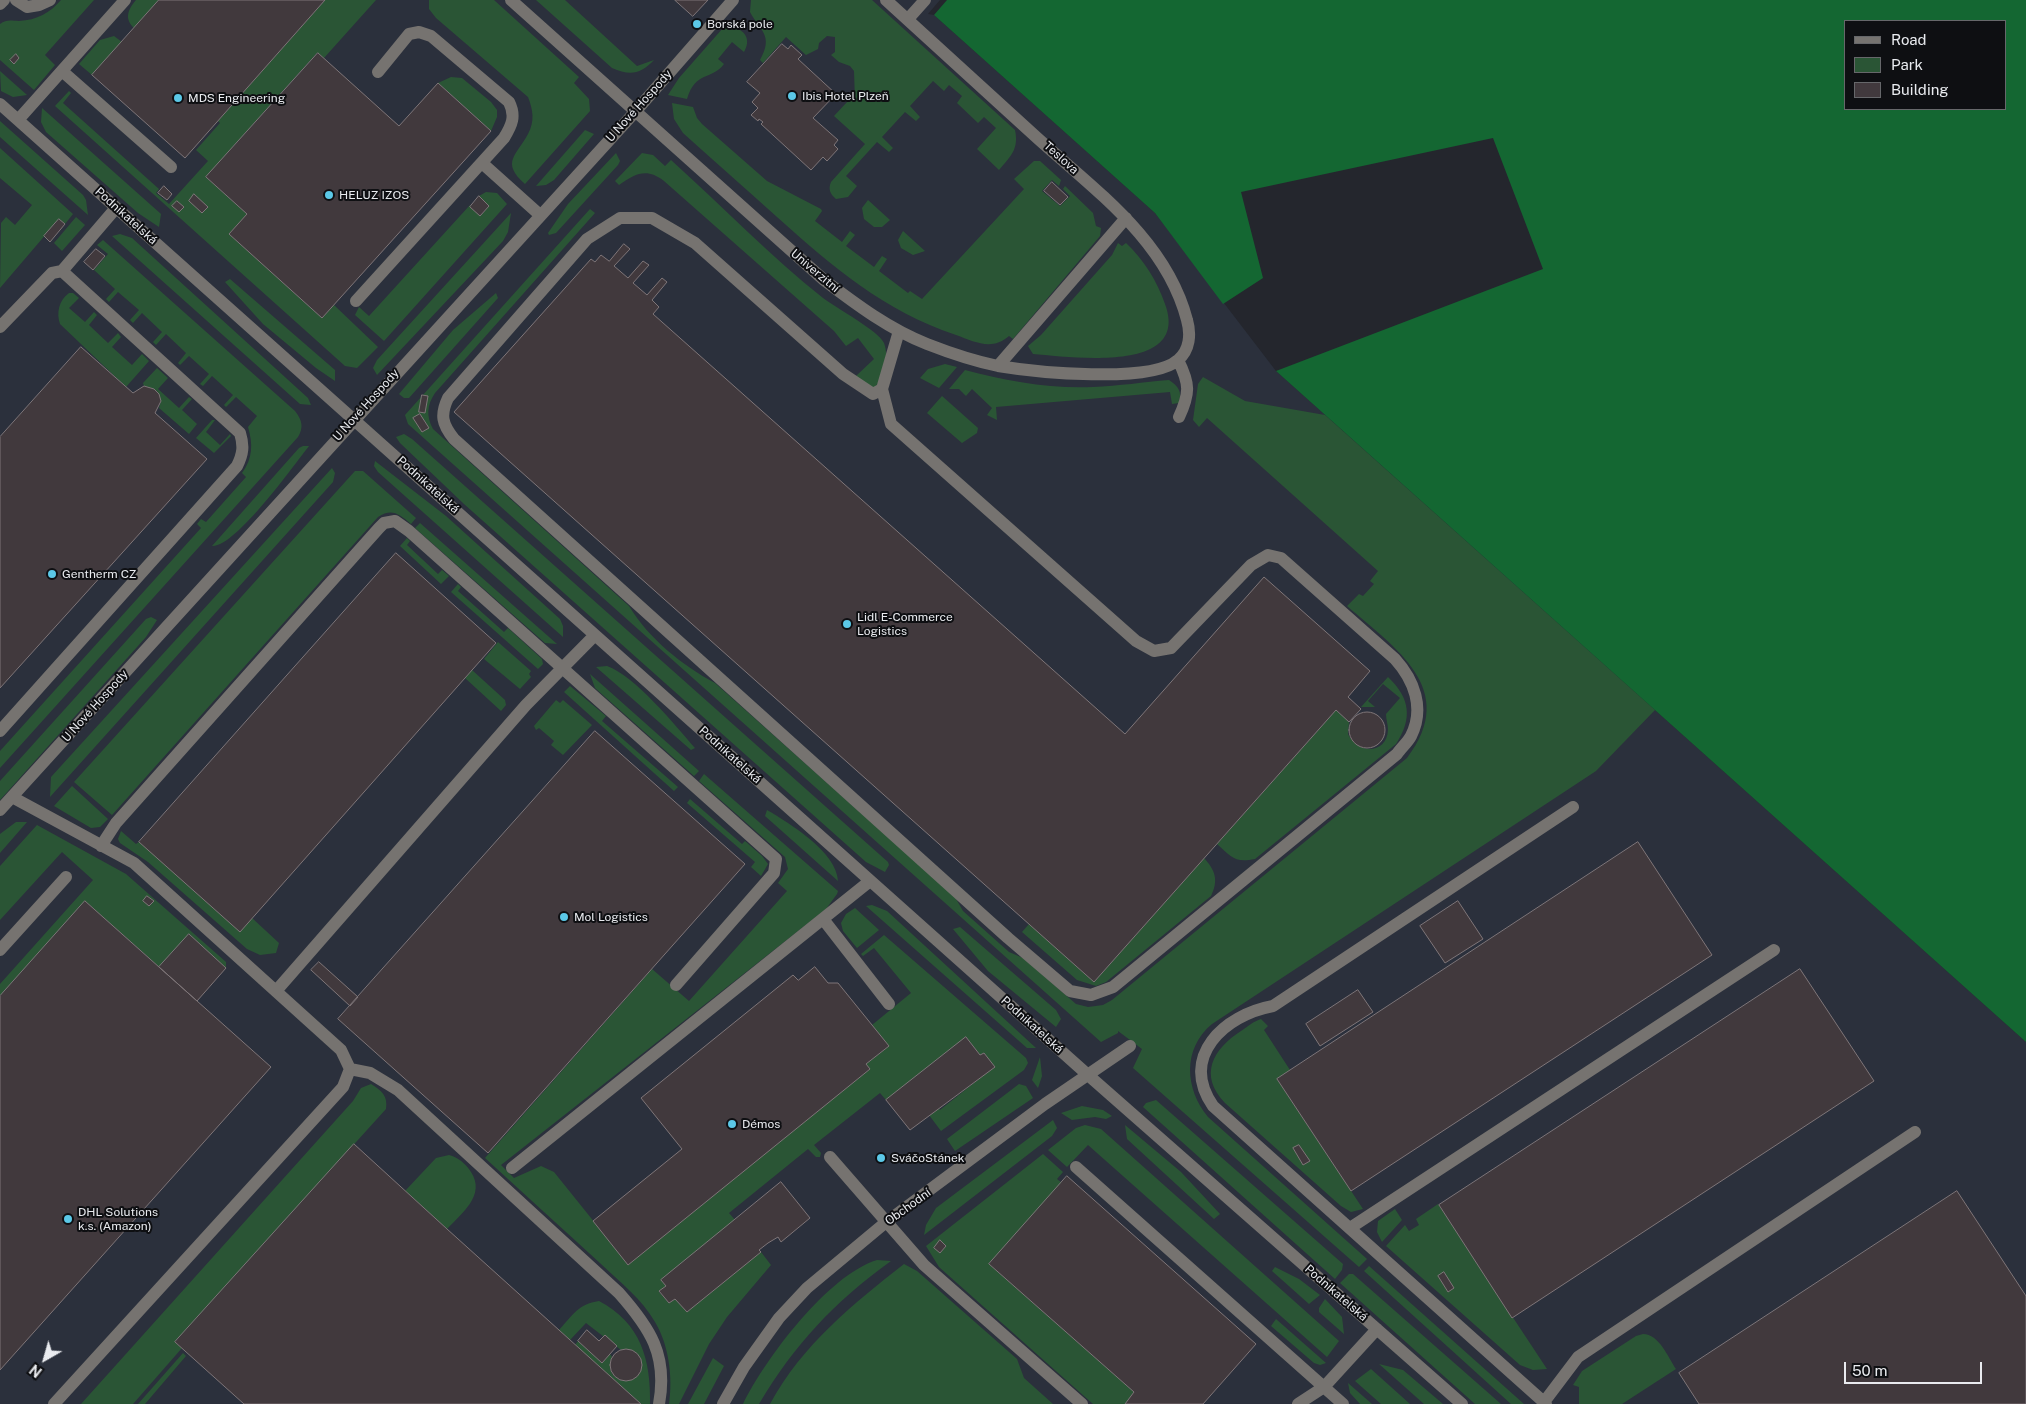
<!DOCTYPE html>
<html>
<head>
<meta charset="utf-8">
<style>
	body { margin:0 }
	#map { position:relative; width:2026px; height:1404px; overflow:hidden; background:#24262d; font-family:"Public Sans",sans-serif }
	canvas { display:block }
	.legend { position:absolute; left:1844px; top:20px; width:162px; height:90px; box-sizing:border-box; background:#0e0f12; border:1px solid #66676a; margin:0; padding:6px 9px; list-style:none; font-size:15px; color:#e9ebef }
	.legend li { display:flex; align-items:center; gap:10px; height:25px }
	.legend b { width:25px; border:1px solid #66676a }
	.north { position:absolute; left:20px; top:1334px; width:50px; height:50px; -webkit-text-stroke:4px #0e0f12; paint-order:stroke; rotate:218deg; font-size:14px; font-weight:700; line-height:20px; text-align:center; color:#e9ebef }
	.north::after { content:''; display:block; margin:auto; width:18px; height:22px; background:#e9ebef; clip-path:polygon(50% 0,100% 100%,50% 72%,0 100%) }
	.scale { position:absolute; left:1844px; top:1362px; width:138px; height:22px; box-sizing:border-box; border:2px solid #e9ebef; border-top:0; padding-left:6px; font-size:15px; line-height:18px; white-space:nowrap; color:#e9ebef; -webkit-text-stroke:4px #0e0f12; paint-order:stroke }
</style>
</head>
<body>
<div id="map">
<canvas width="2026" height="1404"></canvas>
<ul class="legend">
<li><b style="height:6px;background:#767370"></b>Road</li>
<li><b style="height:14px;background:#2a5535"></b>Park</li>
<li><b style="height:14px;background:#41393d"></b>Building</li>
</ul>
<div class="north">N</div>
<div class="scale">50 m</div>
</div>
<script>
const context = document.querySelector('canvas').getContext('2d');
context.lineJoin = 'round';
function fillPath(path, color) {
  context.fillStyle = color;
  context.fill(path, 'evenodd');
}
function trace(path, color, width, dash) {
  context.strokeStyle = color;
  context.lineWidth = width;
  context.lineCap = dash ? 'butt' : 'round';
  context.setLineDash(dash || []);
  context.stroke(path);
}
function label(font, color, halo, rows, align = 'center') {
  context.font = font + ' "Public Sans",sans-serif';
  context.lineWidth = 4;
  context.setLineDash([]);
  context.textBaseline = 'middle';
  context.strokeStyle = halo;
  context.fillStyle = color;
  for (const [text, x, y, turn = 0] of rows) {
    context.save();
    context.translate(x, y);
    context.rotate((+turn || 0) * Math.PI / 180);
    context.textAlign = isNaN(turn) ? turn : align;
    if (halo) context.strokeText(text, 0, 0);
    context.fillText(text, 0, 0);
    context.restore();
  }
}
const built = new Path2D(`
	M0,0h940l-12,14 6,1 221,198 121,158 750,671v362h-2026z`);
const green = new Path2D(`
	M61,0h33l-49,55 10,10 -21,25 -34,-30v-36c7,-5 11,-3 19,-3 18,-1 31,-8 42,-21z
	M136,0h23l-25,28c-10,-9 -6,-19 2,-28z
	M325,0h51l-52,58 -7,-5 -111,124 41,37 -18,20 93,84 12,-13 44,42 -21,21 -12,-2 -290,-260 14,-15 2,2 -8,10 96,86 -3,4 13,11 39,-43 -12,-11 24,-27 -2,-2z
	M429,0h65l85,77 -5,6 15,16 1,12 -65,73c-25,-22 -8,-29 3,-50 7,-13 5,-24 0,-37l-92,-79 -7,-9z
	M536,0h29l72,66 17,-6c-13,14 -24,16 -42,8z
	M751,0h121l143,130c4,19 -4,26 -16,40l-22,-21 19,-21 -12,-11 -6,6 -21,-20 5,-7 -13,-11 -5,6 -11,-10 -23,25 10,11 -4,4 -11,-9 -23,25 11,11 -4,4 -12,-10 -31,34 11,10 -9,11 -12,2c-6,-5 -8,-10 -5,-17l34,-38 -31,-28 14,-15h7l-1,-30 -4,-5 -11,-4 -8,-7 4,-3v-15l-8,-1 -8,7 -1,6 -12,6 -20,-18 -23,26 -3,-3c14,-25 0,-29 -10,-48z
	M732,27c14,3 19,13 12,25l-12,-10 -14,17 6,5c-13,17 -28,6 -37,35l-19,-4 11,-17 44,-50z
	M114,36l8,6 -30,33 -13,-11 21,-24z
	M0,71l27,24 -14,2 -12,-6z
	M451,77l11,1 29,24 6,8v7l-6,14 -53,-48z
	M672,103l21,4 4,11 5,6 65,57 54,28 1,2 -7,10 27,21 8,-11 5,4 -9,11 28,21 8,-11 5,3 -8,12 29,22 2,-2 12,8 102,-110 -10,-10 20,-18h6l21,19 -2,6 -7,-6 -10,11 18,15 10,-10 -7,-7 2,-3 28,27 3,13 5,2 -1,8 -87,103 -4,-3c-17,15 -34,6 -53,-1 -72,-24 -123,-68 -179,-118 -31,-28 -63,-56 -94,-84l-9,-14z
	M42,108l119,106 -2,13 -21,-14 -92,-81 -5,-10z
	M0,121l83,74 3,5 2,15 -88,-78z
	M585,130l9,4 -40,46 -8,5 -10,1z
	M0,148l73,66 -8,10 -6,-5 -59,69 1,-65 5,-6 9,8 17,-20 -32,-27z
	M616,153l4,8 -2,4 -62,68 -7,2 -1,-2 20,-29z
	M642,153l11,2 12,11 6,-6c51,46 99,96 152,138 13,10 56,33 61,45 6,16 -2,34 -10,47l-18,-14 18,-17 -16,-21 -12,8 -12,-15 -170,-150c-17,-13 -28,-8 -45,4l-4,-4z
	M486,192l11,1 10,11 -123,137 -29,-26 4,-8 10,9 101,-111 10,11 9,-10 -10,-10z
	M868,200l22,20 -8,7h-8l-10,-8 -2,-11z
	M590,209l5,4 -160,180c-8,12 -9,23 -2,36l196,177c20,33 53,59 86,77l240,214 8,14 46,41 14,6 53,46 12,3 15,-2 9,-5 295,-242c53,-69 -12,-110 -60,-152l12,-12 4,2 11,-12 -4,-3 8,-10 -171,-153 -8,9 -6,-7 5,-36 5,-7 42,24 80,14 330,295 -59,61 -384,253c-30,25 -27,65 -4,93l159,142 -8,8 -226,-199 9,-19 -24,-18v2l-17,9 -693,-618 -3,-9z
	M511,213l-3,19 -5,9 -126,134 -4,-7 4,-8z
	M76,217l9,8 -23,26 -8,-8z
	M903,231l22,20 -12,4 -12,-7 -3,-8z
	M120,234l12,4 176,160 3,7 -11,-1 -188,-168z
	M103,240l192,171c7,9 9,16 3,26l-298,331v-17l201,-223 -4,-4 4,-5 5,3 40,-45 -4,-4c11,-15 11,-29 6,-46l9,-11 -21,-19 -10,10 -2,-2 9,-10 -21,-19 -9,10 -3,-2 9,-10 -20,-18 -9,9 -2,-2 8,-10 -20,-19 -10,11 -3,-3 9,-10 -20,-19 -9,10 -3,-3 9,-10 -21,-18 -9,10 -3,-3 9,-10 -21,-19 14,-16 -11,-9z
	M1118,243l4,3 4,-3c18,17 31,38 39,61 26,70 -94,53 -132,50l-5,-8 13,-11 71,-80z
	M230,279l105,91v11l-19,-13 -53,-44 -38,-42z
	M69,293h4l6,5 -10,10 16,14 9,-10 3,3 -8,10 19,18 10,-10 3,4 -9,10 20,18 10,-11 7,7 -23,26 -66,-63c-4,-11 -1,-24 9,-31z
	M496,293l2,5 -89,100h-5l-5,-4 54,-64z
	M945,364l12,3 -18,21 -19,-10 8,-9z
	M157,368l11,10 -10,11 21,19 10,-11 3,2 -10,11 15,14 -8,10 -30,-26 2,-7 -4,-10 -13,-5 -1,-3z
	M965,370c40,11 86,19 128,17 26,-1 51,-5 76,-7 10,7 13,11 10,23l-7,1 -2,-12 -174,15 1,13 -10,-5 5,-7 -20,-19 -6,7 -7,-7h-10z
	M942,396l36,32 -1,5 -15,10 -35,-30z
	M212,420h3l-9,12 14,13 10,-11 1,2 -17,17 -18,-15z
	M404,434l8,5 476,423 1,3 -4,7 -19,-10 -402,-358 -64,-61 -4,-6z
	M303,446h6c-15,19 -74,102 -97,100l87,-98z
	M375,461l71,55 114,103 3,7v11l-185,-165 -4,-6z
	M332,468l3,5 -2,9 -283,315 1,-20z
	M355,471h8l53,47 -5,6c-12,-10 -19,-16 -33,-7l-266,298 -38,-33z
	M420,523l137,121 -12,-1 -130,-115z
	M407,538l3,3 -3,4 31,29 4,-4 7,6 -8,8 -41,-38z
	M458,584l3,3 -3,4 46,41 4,-4 34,31 1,5 -5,5 -87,-77z
	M151,617l6,3 -11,17 -146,163v-19l146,-162z
	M498,642l33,29 -2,3 2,3 -11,12 -36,-30z
	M607,666c28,10 68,59 88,82l-4,2 -95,-83z
	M472,670l33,30 1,5 -5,6 -36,-33z
	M590,674l109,97 -5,5 -99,-88z
	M1388,677c22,21 25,41 8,67l-141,115c-21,4 -23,-2 -38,-15l119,-134 13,12 -1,12c10,21 39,20 40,-4 0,-5 -2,-11 -2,-16l14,-16 -17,-14 -15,17 7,6h-14z
	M570,686l36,30 -4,5 76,66 -4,4 -110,-99z
	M556,700l4,3 3,-3 29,25 -29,30 -12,-10 3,-4 -15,-13 -3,2 -2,-4z
	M704,774l134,117 -1,3 -11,15 -325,256 13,13 27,-12 13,6 74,92 242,-195 -4,-5 22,-17 -16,-22 39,-32 -37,-45 -11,8 -2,-2 23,-19 142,123 2,5 -4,7 -83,61 -12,-16 9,-7 2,2 54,-43 -10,-14 -4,2 -14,-18 -80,63 -6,-7 -66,52 7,8 -1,4h-4l-8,-8 -79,64 6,7 -74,60 5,6 -7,6 10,11 6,-4 12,13 74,-60 10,13 -44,52 -18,27 -30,60h-10c4,-26 0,-59 -14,-82 -13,-23 -35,-40 -54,-58 -39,-36 -78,-71 -116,-106l167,-189 37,32 98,-110 -9,-8 10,-14 -3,-12 -86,-76z
	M72,786l36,33 -8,8 -9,1 -37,-22z
	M690,799l52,45 3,-3 17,15 6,8 -7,12 -10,-9 4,-5 -68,-59z
	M767,810c22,13 70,42 71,71l-73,-65z
	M16,822h11l-27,31v-19z
	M37,825l89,49 100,88v6l-37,-34 -30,33 -74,-66 -85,95v-12l93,-104 -31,-28 -62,68v-54z
	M121,831l15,13 3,-2 113,76 27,25 -3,10 -16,2 -13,-6 -99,-87 -28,-19 -2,-4z
	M1204,858c11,12 15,22 7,38l-105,86 -10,4 -19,-6 -55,-48 7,-8 65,58z
	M872,905l15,6 149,137h-9l-161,-142z
	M855,908l24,22 -22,18 -14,-17 -2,-8 5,-9z
	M960,927l96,83 5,9 -5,8 -68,-56 -35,-42z
	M1261,1019l7,7 -4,4 26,40 -13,9 86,130 -12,3 -10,-6 -116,-103c-27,-28 -12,-54 16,-72 6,-4 13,-10 20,-12z
	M1040,1057l2,19 -4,12 -6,-8z
	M371,1084c11,7 17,12 15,25l-211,233 7,6 -49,56h-52l272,-303 8,-13z
	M1019,1084l7,2 7,12 -78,53 -8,-12z
	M1156,1100l187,164 -1,6 -7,9 -192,-172 3,-4z
	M1082,1106l21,4 9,6 -6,3 -11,-2 -23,3 -11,-7z
	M1053,1120l4,8 -5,8 -128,99 2,-10 10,-17z
	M1085,1125l16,4 238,212 -12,16 -239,-212 -21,22 -19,-17 28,-22z
	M1125,1125l56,47 39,42 -6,5 -87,-80z
	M1043,1154l20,18 -6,7 5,4 -73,81 145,128 -9,12h-32l-154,-137 -13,-21z
	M449,1155c9,2 17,9 22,17 15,23 -9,41 -24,57l-42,-38 31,-33z
	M1438,1204l109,165 -14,1 -13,-5 -134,-119 19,-21 4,6 10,-6 -3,-6z
	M1395,1209l7,11 -20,22 -5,-10 1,-11z
	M877,1260l14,1c-57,41 -96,83 -132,143h-16c22,-45 85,-129 134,-144z
	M904,1264l13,7 100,88 7,19 29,26h-283c32,-59 83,-100 134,-140z
	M1369,1266l155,138h-13l-147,-133z
	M1275,1267l24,12 21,16 -11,9 -37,-33z
	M1349,1274h4l148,130h-26l-135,-121z
	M1325,1299l17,18 2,17 -25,-22v-4z
	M599,1301c42,22 52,59 51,103h-9l-66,-59 3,-4 24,22 8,-9 2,3c-5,12 0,22 13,24 25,-4 20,-35 -4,-31l-35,-27 -16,17 -11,-10c14,-15 19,-26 40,-29z
	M1276,1319l50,44 -6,2 -6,-2 -43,-37z
	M1643,1334c16,0 25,23 33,35l-54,35h-43v-17l-6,-2 9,-14 54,-35z
	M183,1353l3,3 -41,48h-7z
	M713,1358l11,8 -20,38h-16z
	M1379,1364l24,6 40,34h-19z
	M1371,1369l39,35h-29l-26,-23z
	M1348,1383l24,21h-12l-10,-11z`);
const forest = new Path2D(`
	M947,0h1079v1042l-750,-671 267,-102 -50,-131 -252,54 22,86 -40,26 -68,-91 -221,-198zM1845,21h160v88h-160z`);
const building = new Path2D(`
	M159,0h166l-140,158 -93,-83z
	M675,0h33l-15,16z
	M782,44l6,5 3,-4 11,10 -4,4 38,35 -23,24 25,22 -4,5 4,4 -11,12 -4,-4 -12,13 -50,-46 2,-2 -4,-3 -1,2 -7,-6 7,-7 -6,-6 8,-9 -13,-11z
	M318,53l81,73 39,-43 53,48 -169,187 -93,-84 18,-20 -41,-37z
	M16,54l3,4 -5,6 -4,-4z
	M1052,182l16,15 -8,8 -16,-14z
	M164,186l8,8 -5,6 -9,-7z
	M194,194l14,13 -6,6 -13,-12z
	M479,196l10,10 -9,10 -10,-9z
	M177,201l7,6 -5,5 -7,-6z
	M59,219l6,5 -15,18 -6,-6z
	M624,244l6,5 -16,17 14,12 15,-17 6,4 -16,18 14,12 15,-17 5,4 -15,18 7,7 -6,7 472,420 139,-157 106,94 -22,26 13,12 -12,13 -13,-12 -242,272 -640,-570 137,-153 4,3 6,-7 8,6z
	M96,249l9,7 -12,14 -9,-8z
	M81,347l52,46 11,-7 10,3 5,5 2,7 -6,12 52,46 -207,229v-251z
	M422,395l6,1 -3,17 -6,-1z
	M420,414l9,14 -7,4 -9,-14z
	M396,553l100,90 -256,289 -101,-90z
	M1349 730a18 18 0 1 1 36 0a18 18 0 1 1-36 0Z
	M595,731l150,133 -257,289 -150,-134z
	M1638,842l74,113 -361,236 -74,-112z
	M147,896l7,5 -5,5 -6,-5z
	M85,901l186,166 -271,303v-374z
	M1458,901l25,38 -38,24 -25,-37z
	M189,934l37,34 -29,33 -38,-34z
	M319,962l39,35 -8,9 -39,-36z
	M815,967l13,16h10l51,63 -23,18 4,5 -242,196 -35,-44 89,-72 -41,-51 152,-123 5,5z
	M1800,969l74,112 -362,237 -73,-113z
	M1358,990l15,22 -53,34 -14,-22z
	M966,1037l14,18 4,-2 11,14 -85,63 -24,-30z
	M354,1144l93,85 194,175h-397l-69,-62z
	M1299,1145l11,16 -7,4 -10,-17z
	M1067,1176l189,168 -53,60h-78l9,-12 -145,-128z
	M781,1182l29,36 -29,24 -3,-5 -10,6 -9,7 2,2 -74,60 -12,-13 -6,4 -10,-12 7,-5 -5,-6z
	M1957,1191l69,105v108h-327l-20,-31z
	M940,1240l6,6 -6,7 -6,-5z
	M1444,1272l10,16 -6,4 -10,-16z
	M587,1330l12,11 6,-6 12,11 -15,17 -24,-22z
	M610 1365a16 16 0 1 1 32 0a16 16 0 1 1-32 0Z`);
const minor = new Path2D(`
	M16,0l11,7 12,-2 11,-5
	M511,0l313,280c33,25 65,49 103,64 23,9 47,17 71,22 36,6 153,18 180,-6 12,-10 13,-26 9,-40 -21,-81 -94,-131 -153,-185 -49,-45 -98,-90 -148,-135
	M0,4l4,-4
	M908,19l17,-19
	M62,71l109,96
	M0,104l1088,971 374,329
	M18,120l107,-120
	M482,163l58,52
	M356,301l148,-163c8,-13 12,-22 5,-36l-78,-66 -12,-4 -10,2 -31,38
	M0,327l52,-54 10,-2 54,-63
	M1178,360c12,24 12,33 1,57
	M998,366l128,-148
	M882,389l-9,5 -30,-20 -148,-131 -43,-25h-32l-33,21 -139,159c-8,17 -6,26 6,41l554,499 62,53 21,4 22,-8 284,-233c4,-6 11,-12 14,-18 14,-28 3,-56 -16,-77l-114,-101 -13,-3 -17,10 -80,83 -17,3 -18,-10 -245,-217 -9,-35 17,-58
	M0,731l237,-265c6,-12 7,-20 3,-33l-178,-162
	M12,797l122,66 207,187 9,19 -7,18 -289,317
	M0,810l635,-698 98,-112
	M101,846l15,-23 263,-295 5,-5 11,-2 14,10 367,328 -2,14 -98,112
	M823,919l66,85
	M0,950l66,-73
	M276,991l250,-286 69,-70
	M350,1069l20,4 28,17 221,203c31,35 49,62 40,111
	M830,1157l94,108 158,139
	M1076,1167l267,237
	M512,1168l358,-287
	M1350,1228l424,-278
	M1544,1402l34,-45 337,-225
	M723,1404l21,-37 35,-49 28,-30 78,-65 160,-119 85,-58
	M1298,1404l26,-17 53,-58
	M1546,1404l-333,-298c-34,-49 11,-91 60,-100l300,-199`);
const markers = [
	[697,24,5,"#5bc8e7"],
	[792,96,5,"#5bc8e7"],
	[178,98,5,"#5bc8e7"],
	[329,195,5,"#5bc8e7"],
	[52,574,5,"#5bc8e7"],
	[847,624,5,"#5bc8e7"],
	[564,917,5,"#5bc8e7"],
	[732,1124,5,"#5bc8e7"],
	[881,1158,5,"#5bc8e7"],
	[68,1219,5,"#5bc8e7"]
];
const poiNames = [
	["Borská pole",707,24],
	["Ibis Hotel Plzeň",802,96],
	["MDS Engineering",188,98],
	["HELUZ IZOS",339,195],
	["Gentherm CZ",62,574],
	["Lidl E-Commerce",857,617],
	["Logistics",857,631],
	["Mol Logistics",574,917],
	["Démos",742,1124],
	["SváčoStánek",891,1158],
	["DHL Solutions",78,1212],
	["k.s. (Amazon)",78,1226]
];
const streetNames = [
	["U Nové Hospody",639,106,-48],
	["Teslova",1061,158,42],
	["Podnikatelská",126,216,42],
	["Univerzitní",815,271,40],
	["U Nové Hospody",366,405,-48],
	["Podnikatelská",428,485,42],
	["U Nové Hospody",95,706,-48],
	["Podnikatelská",730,755,42],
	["Podnikatelská",1032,1025,42],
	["Obchodní",908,1207,-36],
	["Podnikatelská",1336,1293,41]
];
fillPath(built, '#2b303c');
fillPath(green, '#2a5535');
fillPath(forest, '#146732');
fillPath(building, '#41393d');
trace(building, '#7e7578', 1);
trace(minor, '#767370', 12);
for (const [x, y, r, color] of markers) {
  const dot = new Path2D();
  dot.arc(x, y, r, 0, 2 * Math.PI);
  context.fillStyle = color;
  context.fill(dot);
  trace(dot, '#0e0f12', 2);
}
label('12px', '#e9ebef', '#0e0f12', poiNames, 'left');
label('12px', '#e9ebef', '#0e0f12', streetNames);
</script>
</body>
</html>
